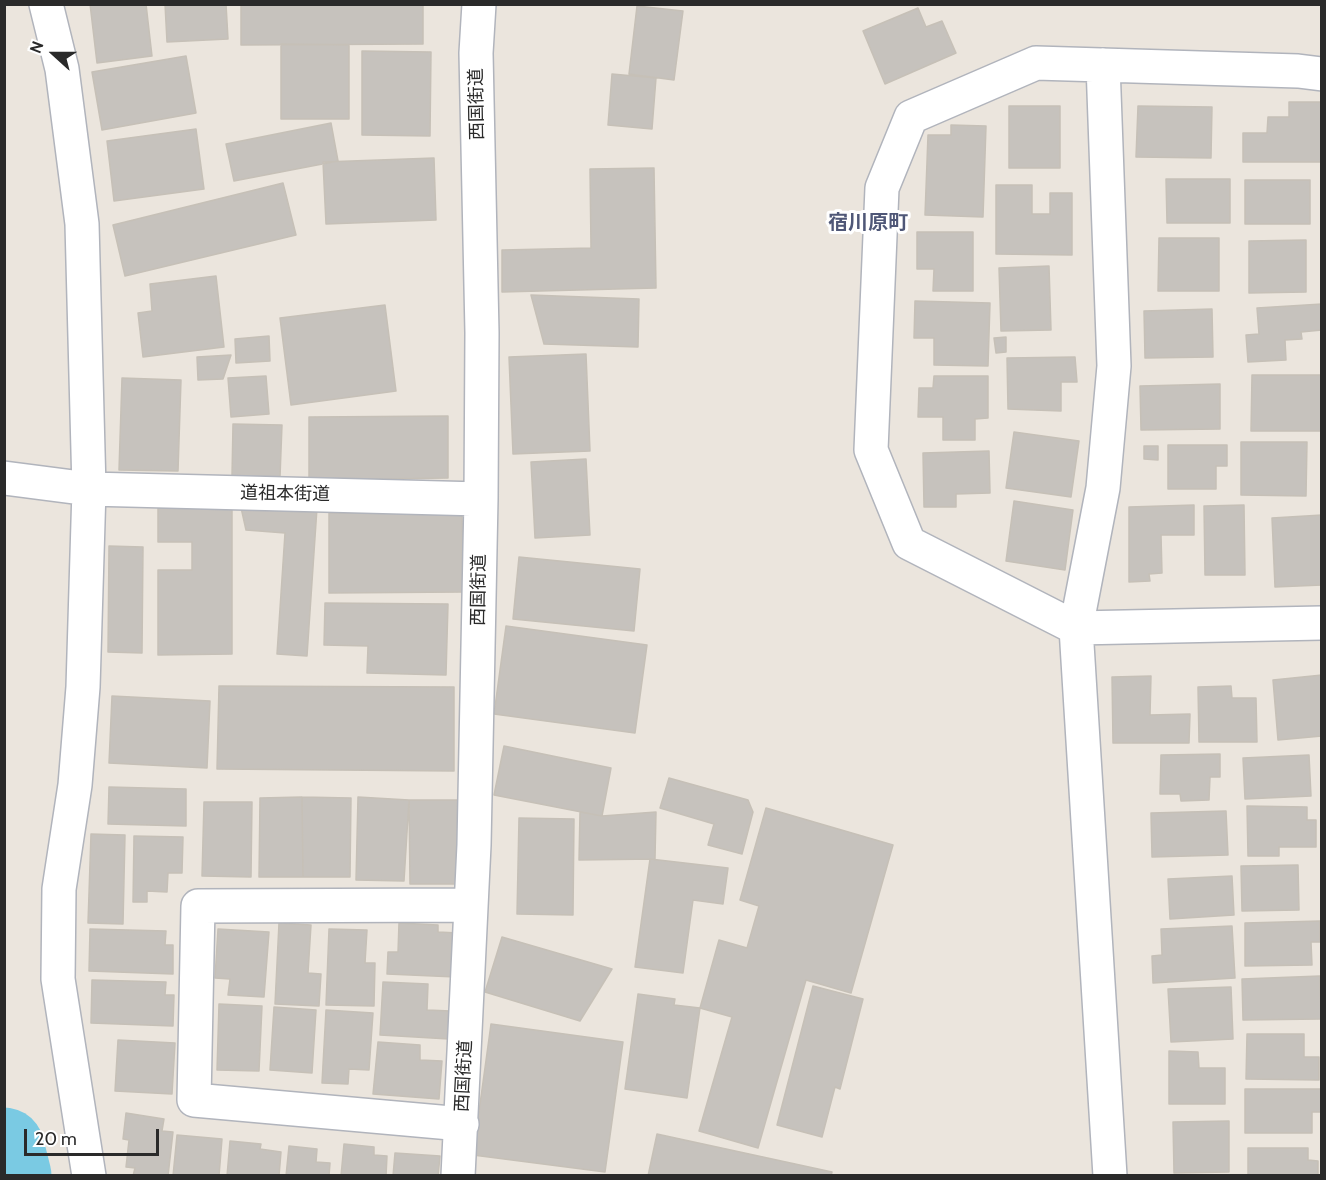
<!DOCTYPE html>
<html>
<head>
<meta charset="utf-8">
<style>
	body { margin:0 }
	#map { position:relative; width:1326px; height:1180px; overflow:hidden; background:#ebe5dd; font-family:Cabin,sans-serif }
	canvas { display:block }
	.frame { position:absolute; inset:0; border:6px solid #2a2a2a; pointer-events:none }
	.north { position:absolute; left:24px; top:24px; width:60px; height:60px; -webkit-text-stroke:4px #fff; paint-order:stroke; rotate:291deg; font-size:16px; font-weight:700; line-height:24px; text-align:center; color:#2a2a2a }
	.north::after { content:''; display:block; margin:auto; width:21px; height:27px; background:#2a2a2a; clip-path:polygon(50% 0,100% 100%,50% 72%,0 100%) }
	.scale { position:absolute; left:24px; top:1129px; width:135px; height:27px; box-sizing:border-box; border:3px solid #2a2a2a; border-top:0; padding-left:8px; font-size:18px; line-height:21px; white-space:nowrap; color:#2a2a2a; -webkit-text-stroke:4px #fff; paint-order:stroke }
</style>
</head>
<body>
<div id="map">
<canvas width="1326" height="1180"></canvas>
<div class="frame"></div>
<div class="north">N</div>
<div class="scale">20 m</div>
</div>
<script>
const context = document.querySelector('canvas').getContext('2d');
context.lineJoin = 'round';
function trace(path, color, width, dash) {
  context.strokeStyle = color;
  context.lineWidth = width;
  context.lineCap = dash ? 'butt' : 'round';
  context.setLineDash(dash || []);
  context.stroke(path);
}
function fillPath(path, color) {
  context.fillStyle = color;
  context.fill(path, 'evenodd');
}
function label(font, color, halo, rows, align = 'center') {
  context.font = font + ' Cabin,"Noto Sans JP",sans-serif';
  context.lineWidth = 6;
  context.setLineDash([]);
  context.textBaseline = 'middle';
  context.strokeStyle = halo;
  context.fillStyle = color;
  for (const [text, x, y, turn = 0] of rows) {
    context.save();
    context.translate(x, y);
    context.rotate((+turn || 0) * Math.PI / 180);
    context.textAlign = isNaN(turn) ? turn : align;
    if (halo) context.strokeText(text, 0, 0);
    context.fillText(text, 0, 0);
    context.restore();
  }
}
const river = new Path2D(`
	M4,1148l7,28`);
const building = new Path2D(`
	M90,4h56l6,52 -55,7z
	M165,4h61l2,35 -61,3z
	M241,4h182v40l-182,1z
	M637,6l46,5 -9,69 -45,-6z
	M918,8l8,19 16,-6 14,32 -71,31 -22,-53z
	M281,44l68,1v74h-68z
	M362,51l69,1 -1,84 -68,-1z
	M186,56l10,57 -94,17 -10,-58z
	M612,74l44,4 -4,51 -44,-4z
	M1289,102h33v60h-79v-29h24l1,-16h21z
	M1009,106h51v62h-51z
	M1138,106l74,1 -1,51 -75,-1z
	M331,123l7,38 -104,20 -8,-37z
	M951,125l35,1 -3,91 -58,-2 3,-80h23z
	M196,129l8,60 -90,12 -7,-60z
	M434,158l2,62 -110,4 -3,-62z
	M654,168l2,120 -154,4v-42l89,-2 -1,-79z
	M1166,179h64v44h-63z
	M1245,180h65v44h-65z
	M283,183l13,52 -171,41 -12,-51z
	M996,185h36v29h18v-21h22v62l-76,-1z
	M917,232h56v59h-40l1,-22h-17z
	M1159,238h60v53h-61z
	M1306,240v52l-57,1v-52z
	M1049,266l2,64 -50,1 -2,-63z
	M216,276l8,71 -81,10 -5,-44 14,-2 -2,-27z
	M531,295l108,4 -1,48 -94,-3z
	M915,301l75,2 -2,63 -54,-1v-27h-20z
	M1322,304v26l-21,2 1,7 -17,1 1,20 -38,2 -2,-27 13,-1 -2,-26z
	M385,305l11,86 -105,14 -11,-87z
	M1212,309l1,48 -68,1 -1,-47z
	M269,336l1,25 -34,2 -1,-24z
	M1006,337v15l-10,1 -2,-15z
	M586,354l4,97 -77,3 -4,-97z
	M231,355l-8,24 -25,1 -1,-23z
	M1075,357l2,25h-16v29l-53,-2 -1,-51z
	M1252,375h70v56h-71z
	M266,376l3,38 -38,3 -3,-39z
	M934,376h54v42l-13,1v21h-32v-23h-25l1,-29h14z
	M122,378l59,2 -3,91 -59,-1z
	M1220,384v45l-79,1 -1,-44z
	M448,416v62l-139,2v-63z
	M233,424l49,1 -2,52 -48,-1z
	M1014,432l65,9 -8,56 -65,-9z
	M1241,442h66l-1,54 -65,-1z
	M1168,445h59v21h-11v23h-48z
	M1144,446h14v14l-14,-1z
	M989,451l1,42 -34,1v13h-32l-1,-54z
	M586,459l4,76 -55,3 -4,-76z
	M1014,501l59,9 -8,60 -59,-9z
	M158,502h74v152l-74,1v-85h34v-28h-34z
	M240,503l77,5 -10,148 -30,-2 8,-121 -39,-3z
	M1194,505v30h-33l1,38 -13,1 1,7 -21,1v-75z
	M1244,505l1,70h-40l-1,-69z
	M329,513h133l1,79 -134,1z
	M1322,515v70l-47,2 -3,-69z
	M109,546l34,1 -1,106 -34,-1z
	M519,557l121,12 -6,62 -121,-12z
	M325,603l123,1 -2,71 -79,-2 1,-27 -44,-1z
	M506,626l141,19 -12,88 -141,-19z
	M1322,675v61l-44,4 -5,-60z
	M1151,676l-1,39 40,-1 -1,29h-76l-1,-66z
	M219,686l235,1v84l-237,-2z
	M1231,686l1,12h24l1,44h-58l-1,-55z
	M112,696l98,5 -3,67 -98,-5z
	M504,746l107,22 -9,48 -108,-21z
	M1220,754v23h-10l-1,23 -28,1 -1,-7h-20l1,-39z
	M1309,755l2,41 -66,3 -2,-41z
	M669,778l79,22 5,12 -11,42 -34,-9 6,-21 -54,-16z
	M109,787l77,2v37l-78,-2z
	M302,797l1,80h-44l1,-79z
	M302,797l49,1 -1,79h-47z
	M358,797l51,3 -5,81 -48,-1z
	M409,800h50l1,84h-50z
	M204,802h48l-1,75 -49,-1z
	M1247,806l60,1v13h9v27h-37v9h-31z
	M766,808l127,37 -42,148 -45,-13 -48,168 -59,-17 33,-114 -32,-9 19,-68 28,8 12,-42 -19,-6z
	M1226,811l2,44 -76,2 -1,-44z
	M580,812l22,4 54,-4 -1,47 -76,1z
	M519,818l55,1 -1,96 -56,-1z
	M91,834l34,1 -2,89 -35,-1z
	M134,836l49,1 -1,36h-14l-1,19 -20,-1v11h-14z
	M650,859l78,9 -5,36 -30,-4 -10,73 -48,-6z
	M1298,865l1,45 -57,1 -1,-45z
	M1232,876l2,39 -64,4 -2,-40z
	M1320,921v21h-9l1,23 -67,1v-43z
	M279,923l32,2 -3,48 13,1 -2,32 -44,-2z
	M399,923l39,2v7l20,1 -2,44 -69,-3 1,-22h10z
	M1232,926l3,52 -82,5 -1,-27 10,-1 -1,-26z
	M90,929l76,2 -1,14h8v29l-84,-3z
	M218,929l51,3 -5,65 -36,-2 2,-16 -15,-1z
	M329,929l38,1 -2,33h10l-1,43 -48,-1z
	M502,937l110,32 -32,52 -95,-29z
	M1320,976l1,43 -78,1 -1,-41z
	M92,980l74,2 -1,13h9l-1,31 -82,-3z
	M383,982l45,2 -1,26 24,1 -2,28 -69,-4z
	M813,986l50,13 -23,90 -5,-2 -13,50 -45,-12z
	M1231,987l2,52 -62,3 -3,-53z
	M638,994l37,5 -1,6 26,3 -13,90 -62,-9z
	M219,1004l43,2 -3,65 -42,-1z
	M274,1007l42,3 -4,63 -42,-3z
	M326,1010l47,3 -4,57 -20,-1 -1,15 -26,-1z
	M491,1024l132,18 -18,130 -132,-17z
	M1247,1034h57v23h15v23l-73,-1z
	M118,1040l57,3 -3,51 -57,-3z
	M378,1042l42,3v15l22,1 -3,38 -66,-5z
	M1169,1051l29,1 1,16h26v36h-56z
	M1245,1089h77v23h-10v21h-67z
	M126,1113l38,6 -2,12 11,1 -5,44h-35l2,-8 -9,-1 3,-27 -6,-1z
	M1229,1121v51l-55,1 -1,-51z
	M657,1134l175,38 -1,4h-183z
	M177,1135l45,4 -3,37h-46z
	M230,1141l31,3 -1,5 21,3 -2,24h-52z
	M344,1144l30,3v8l13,1 -1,20h-45z
	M289,1146l28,3 -1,13 14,1 -1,13h-43z
	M1248,1148h60v12l10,1v15h-70z
	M395,1153l45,3 -2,20h-45z`);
const street = new Path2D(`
	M46,4l16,65 20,155 7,265 -6,198 -8,98 -16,104 -1,90 31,197
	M1103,65l11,301 -11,122 -27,140 246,-5
	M4,478l85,11 392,10
	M462,1124l-268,-24 4,-194 273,-1
	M458,1176l16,-331 7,-346 1,-166 -6,-280 3,-49
	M1110,1176l-34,-548 -167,-85 -38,-93 11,-262 29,-71 125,-54 262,8 24,3`);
const streetNames = [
	["西国街道",477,104,-91],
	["道祖本街道",285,494,1],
	["西国街道",479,590,-89],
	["西国街道",464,1076,-87]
];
const neighbourhoodNames = [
	["宿川原町",868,223]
];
trace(river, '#7acae3', 81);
fillPath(building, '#c6c2bd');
trace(building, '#c6c0b7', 1.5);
trace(street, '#b1b4bc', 36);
trace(street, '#fff', 33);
label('18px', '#2a2a2a', '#fff', streetNames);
label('bold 20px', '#4f5777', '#fff', neighbourhoodNames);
</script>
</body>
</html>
